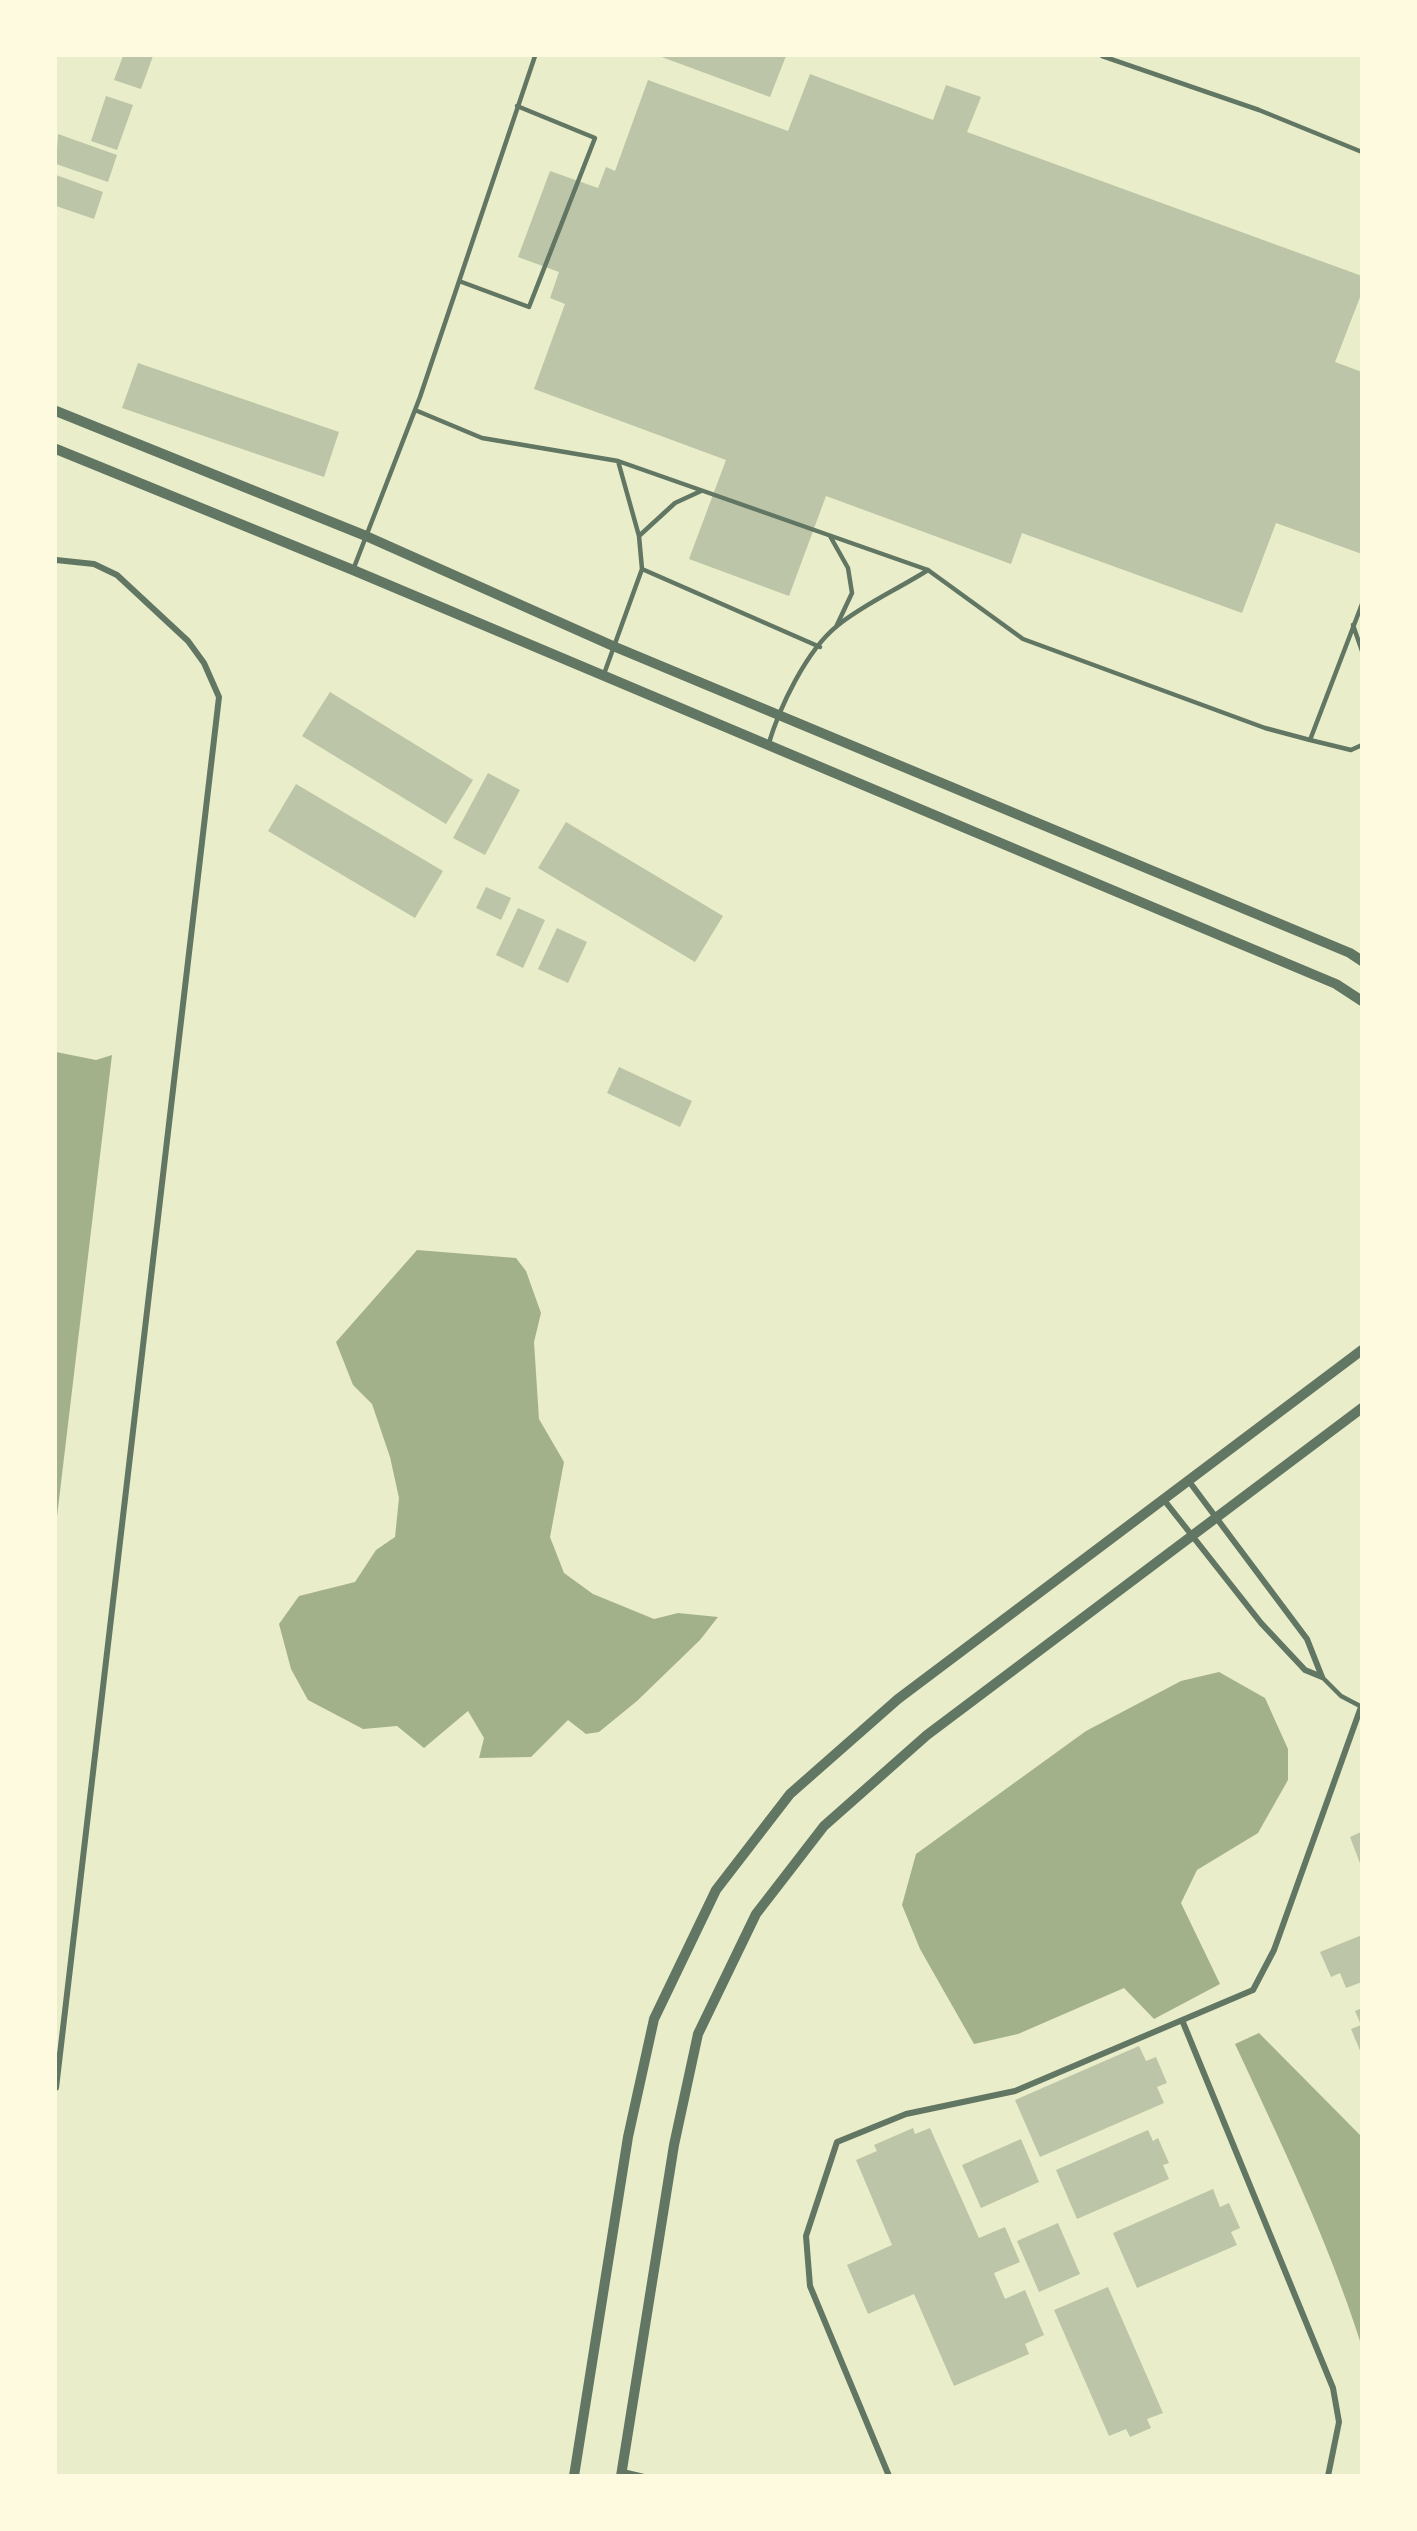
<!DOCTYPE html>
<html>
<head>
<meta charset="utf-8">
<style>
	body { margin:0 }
	#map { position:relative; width:1417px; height:2531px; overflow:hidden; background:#e9edc9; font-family:"Roboto Condensed",sans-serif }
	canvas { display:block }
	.frame { position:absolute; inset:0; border:57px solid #fefae0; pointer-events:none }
</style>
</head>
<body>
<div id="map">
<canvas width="1417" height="2531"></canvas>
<div class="frame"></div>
</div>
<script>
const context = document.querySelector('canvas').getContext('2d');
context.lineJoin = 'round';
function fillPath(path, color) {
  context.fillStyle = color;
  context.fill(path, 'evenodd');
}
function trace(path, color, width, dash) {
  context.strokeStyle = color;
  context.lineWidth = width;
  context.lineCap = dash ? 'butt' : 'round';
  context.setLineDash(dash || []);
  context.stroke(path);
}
const water = new Path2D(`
	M56,1052l40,8 16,-5 -56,470z
	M417,1250l99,8 10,13 15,42 -7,29 5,77 25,43 -14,75 14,36 29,21 61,25 24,-6 40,4 -18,23 -63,61 -38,31 -13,2 -18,-14 -37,37 -52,1 5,-20 -16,-27 -44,37 -27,-22 -34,3 -55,-29 -17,-31 -12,-45 20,-28 56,-14 21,-32 19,-13 4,-39 -9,-41 -18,-53 -19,-19 -17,-43z
	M1219,1672l46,26 23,51v31l-30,53 -61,37 -16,33 39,81 -66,35 -30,-31 -106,46 -44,10 -54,-95 -18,-44 14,-51 170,-123 95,-50z
	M1259,2033l102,103v208c-33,-104 -80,-201 -126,-300z`);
const building = new Path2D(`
	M123,56h30l-12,33 -27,-9z
	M659,56h127l-16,41z
	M810,74l123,46 13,-35 35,12 -14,35 395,144v16l-27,70 27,10v182l-86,-31 -34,90 -220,-80 -11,31 -185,-68 -37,100 -100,-37 37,-99 -192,-71 31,-85 -15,-6 9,-26 -41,-15 32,-86 48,17 8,-21 9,4 33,-91 140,51z
	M106,96l27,9 -16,45 -26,-9z
	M58,134l59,21 -9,27 -52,-18z
	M56,175l47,17 -9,27 -38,-13z
	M138,363l201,69 -15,45 -202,-69z
	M330,692l143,88 -27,44 -144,-88z
	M488,773l32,17 -35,65 -32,-17z
	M296,784l147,87 -28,47 -147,-87z
	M566,822l157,94 -28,46 -157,-94z
	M486,887l25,11 -10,22 -25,-12z
	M518,908l27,12 -22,48 -27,-13z
	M557,928l30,14 -19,41 -30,-14z
	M619,1067l73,34 -12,26 -73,-34z
	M1361,1832v34l-11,-29z
	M1362,1935v47l-16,6 -6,-15 -9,4 -11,-25z
	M1362,2008v45h-1l-10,-24 10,-4 -6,-14z
	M1139,2046l7,15 10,-4 11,26 -10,4 7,16 -124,54 -25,-57z
	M913,2128l2,6 15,-6 49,110 26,-11 15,35 -26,11 11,26 20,-9 19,45 -19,9 4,10 -75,32 -40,-92 -46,20 -21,-49 45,-20 -36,-85 21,-9 -3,-6z
	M1148,2130l5,11 5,-3 11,25 -6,2 6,14 -92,40 -21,-49z
	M1021,2139l18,43 -58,26 -19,-43z
	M1213,2189l7,18 9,-4 11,25 -9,4 6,13 -100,43 -24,-55z
	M1058,2223l22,51 -41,18 -22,-51z
	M1108,2287l55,126 -16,6 4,9 -21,9 -4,-8 -17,7 -55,-126z`);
const service = new Path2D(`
	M1102,56l157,54 103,42
	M459,281l70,26 66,-169 -78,-32
	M415,410l67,28 136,23 310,109 95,69 242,89 45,12 52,-136
	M639,536l36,-33 26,-12
	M830,536l18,32 4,25 -16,34
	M642,569l178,78
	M353,570l67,-173 115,-341
	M1353,625l9,26
	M604,674l38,-105 -3,-33 -21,-75
	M1310,740l41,10 11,-5
	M768,746c11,-38 38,-95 69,-120 25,-21 63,-38 91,-56
	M1322,1677l19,19 21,11
	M622,2471l21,5`);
const minor = new Path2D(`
	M56,560l38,4 23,11 71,66 16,22 15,34 -163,1391
	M1188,1480l119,159 15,38
	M1164,1500l97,123 44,47 17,7
	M1182,2020l151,368 6,34 -11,54
	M889,2476l-79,-190 -4,-50 31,-94 69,-28 109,-23 238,-101 21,-40 87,-243`);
const tertiary = new Path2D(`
	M56,411l310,125 247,110 737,307 12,8
	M56,449l297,121 866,365 117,49 26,17
	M574,2476l54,-339 26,-118 62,-129 74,-96 108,-95 464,-349
	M621,2476l53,-331 24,-111 58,-120 68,-88 103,-91 435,-327`);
fillPath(water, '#a3b18a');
fillPath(building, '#bcc5a7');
trace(service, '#617663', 4.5);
trace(minor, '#617663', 6);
trace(tertiary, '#617663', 10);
</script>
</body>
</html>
